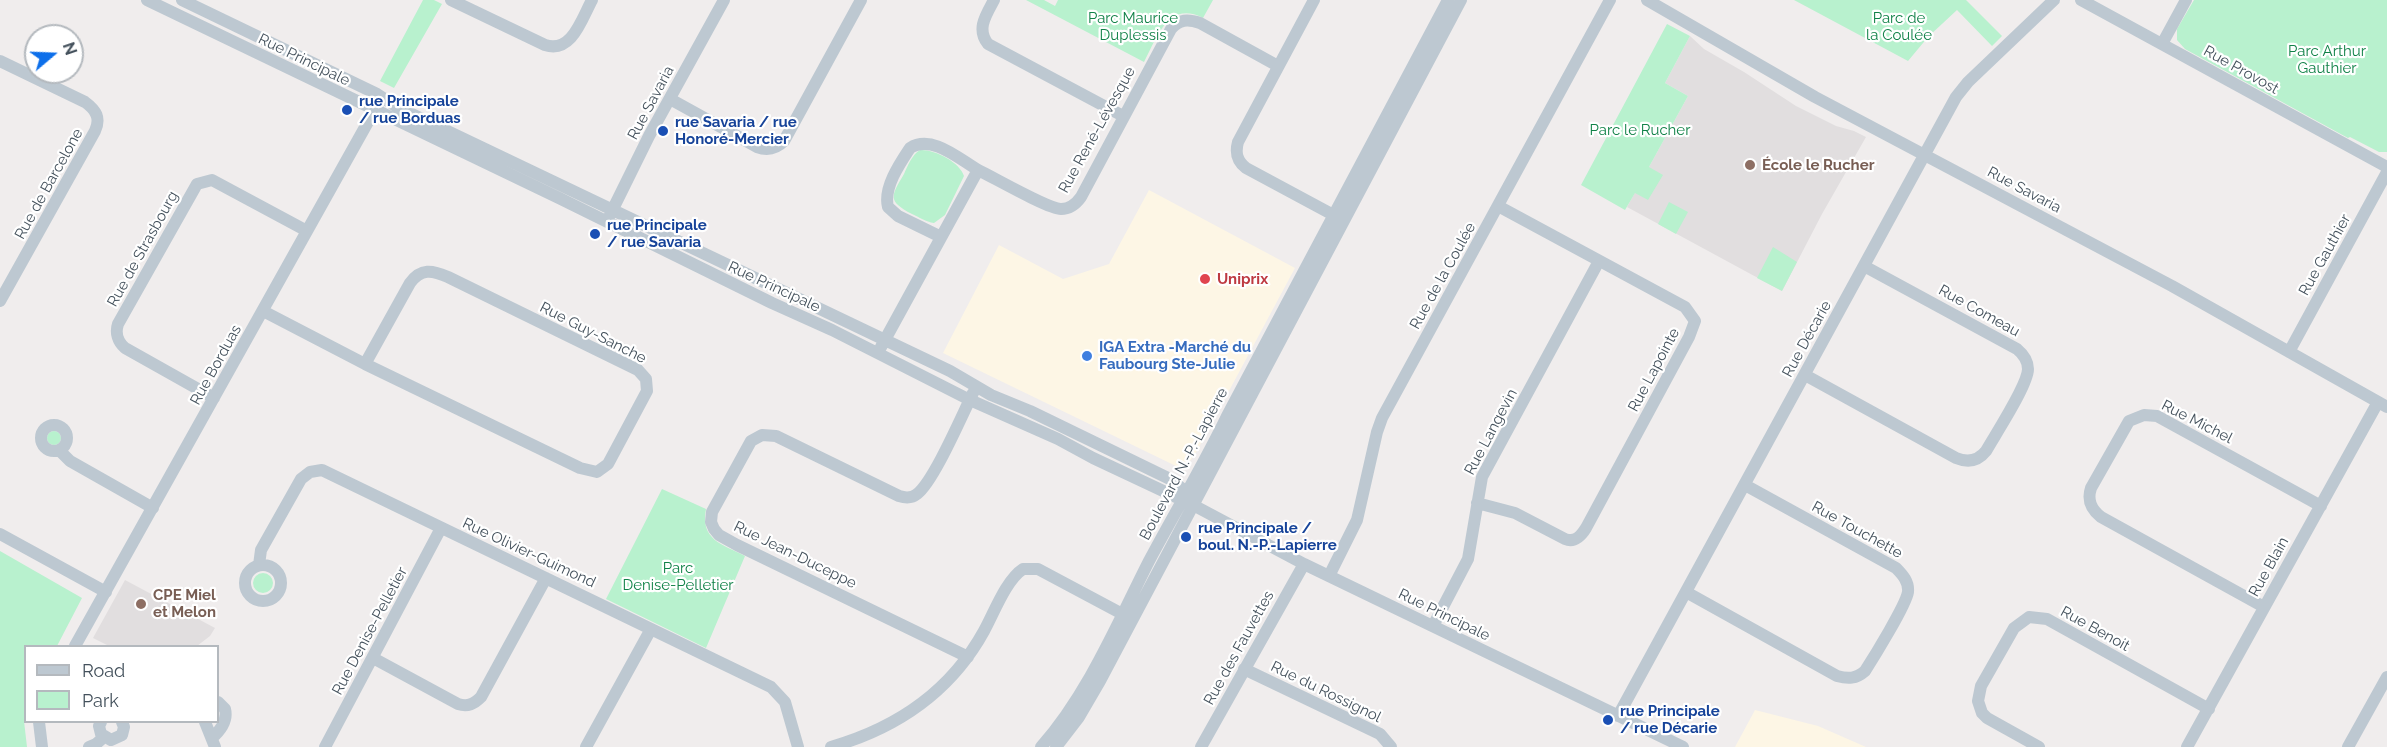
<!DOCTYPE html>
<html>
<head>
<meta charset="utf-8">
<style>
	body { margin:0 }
	#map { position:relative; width:2387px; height:747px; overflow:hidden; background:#f0eded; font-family:Raleway,sans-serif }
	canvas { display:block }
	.legend { position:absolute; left:24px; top:645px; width:195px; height:78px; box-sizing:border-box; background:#fff; border:2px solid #b4b9be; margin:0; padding:8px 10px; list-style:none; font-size:18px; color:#44515c }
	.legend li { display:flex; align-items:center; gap:12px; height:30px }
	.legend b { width:30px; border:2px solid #b4b9be }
	.north { position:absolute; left:24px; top:24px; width:60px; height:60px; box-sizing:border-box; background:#fff; border:2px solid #b4b9be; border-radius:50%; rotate:71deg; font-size:16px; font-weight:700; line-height:24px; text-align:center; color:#44515c }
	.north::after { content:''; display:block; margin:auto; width:21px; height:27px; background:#0d6fea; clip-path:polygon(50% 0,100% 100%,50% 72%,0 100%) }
</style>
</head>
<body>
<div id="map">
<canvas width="2387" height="747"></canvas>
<ul class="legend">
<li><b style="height:8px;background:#bdc8d1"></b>Road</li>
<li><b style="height:16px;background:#b8f1ce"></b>Park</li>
</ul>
<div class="north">N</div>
</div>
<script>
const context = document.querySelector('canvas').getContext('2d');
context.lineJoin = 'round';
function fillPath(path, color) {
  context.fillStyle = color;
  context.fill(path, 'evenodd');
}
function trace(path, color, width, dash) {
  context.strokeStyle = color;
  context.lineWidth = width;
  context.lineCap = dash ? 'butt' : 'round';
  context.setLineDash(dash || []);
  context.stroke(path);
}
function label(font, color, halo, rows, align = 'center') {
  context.font = font + ' Raleway,sans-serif';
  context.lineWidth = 4.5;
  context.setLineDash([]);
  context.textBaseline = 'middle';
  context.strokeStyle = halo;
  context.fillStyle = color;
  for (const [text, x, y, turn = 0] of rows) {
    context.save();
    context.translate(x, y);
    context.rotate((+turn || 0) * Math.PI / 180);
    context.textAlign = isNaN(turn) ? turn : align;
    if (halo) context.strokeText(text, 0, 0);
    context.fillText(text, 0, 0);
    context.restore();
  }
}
const commercial = new Path2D(`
	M1149,190l146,78 -101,188 -5,6 -11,5 -235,-114 56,-108 64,34 46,-15z
	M1755,710l63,16 48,21h-131z`);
const education = new Path2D(`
	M1690,36l14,13 40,23 52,34 40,20 18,5 12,6 -44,77 -40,77 -155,-84 61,-111 -23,-13z
	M125,580l90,48 -5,8 -13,10h-88l-16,-8z`);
const green = new Path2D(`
	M423,0h11l8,4 -48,84 -14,-7z
	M1026,0h18l11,6 3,-6h155l-10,18c-35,-18 -46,20 -59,44z
	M1794,0h172l36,36 -10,10 -35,-36 -29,27 -20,24z
	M2194,0h193v152h-8l-29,-15 -2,1 -163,-89 -8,-9v-11z
	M1667,24l23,12 -25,47 23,13 -39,71 14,8 -15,25 -13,-7 -10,17 -44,-25z
	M920,150c14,-1 40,12 44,26l-19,39 -11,8c-8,-1 -15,-6 -22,-9 -25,-13 -21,-18 -8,-40 4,-9 8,-19 16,-24z
	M1669,202l19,10 -12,22 -18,-10z
	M1773,247l24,15 -15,29 -25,-13z
	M47 438a7 7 0 1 1 14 0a7 7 0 1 1-14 0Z
	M662,489l44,20c-6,31 16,35 39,47l-39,92 -100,-49z
	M0,551l82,47 -25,48h-31l-2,75 3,26h-27z
	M253 583a10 10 0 1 1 20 0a10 10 0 1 1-20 0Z`);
const minor = new Path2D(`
	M147,0l412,198 213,105 60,27 138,70 88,39 35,19 100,47 111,59 379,183
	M182,0l195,94 20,13 553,264 41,24 39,16 142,69 15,13 6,12
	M451,0l94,45c27,9 37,-27 47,-45
	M994,0c-8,15 -18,29 -6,44l135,72
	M1314,0l-76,142c-3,11 -1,19 8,26l93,50
	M1647,0l168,97 357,189 215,121
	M2081,0l306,167
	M2162,44l24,-44
	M0,61l85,41c11,8 16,16 10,29l-95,170
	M670,99l87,48c11,4 19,2 27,-6l77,-141
	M610,215l39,-79 75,-136
	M941,237l-43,-21 -10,-9c-5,-19 12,-44 22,-59 22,-14 49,11 68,22
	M263,311l102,53 215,104 17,4 11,-8 39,-73 -1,-12 -8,-9 -190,-93c-16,-7 -27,-9 -38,6l-45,81
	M881,347l97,-177c15,7 70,39 83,39 9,0 15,-5 20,-12l90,-168c8,-10 17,-10 29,-6l78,43
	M2289,352l98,-180
	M1805,375l151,83c12,5 22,3 30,-7 9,-16 42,-66 42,-82 0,-8 -5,-15 -11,-20l-153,-83
	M214,398l-89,-50c-7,-6 -10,-15 -7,-24l79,-140 15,-4 95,51
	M41 438a13 13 0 1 1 26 0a13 13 0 1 1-26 0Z
	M59,450l11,11 83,47
	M1477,503l38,10 50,26c10,4 16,-3 21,-11l103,-191 6,-16 -10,-14 -187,-101
	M0,534l106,58
	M259,565l2,-15 40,-71 9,-7 12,-2 449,217 14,15 13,45
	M245 583a18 18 0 1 1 36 0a18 18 0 1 1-36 0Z
	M1329,576l28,-56 20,-88 5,-14 228,-418
	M1686,592l151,84c11,3 19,3 28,-5 9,-14 41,-66 43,-79 1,-10 -5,-17 -12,-24l-151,-83
	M2264,607l-163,-90c-10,-8 -14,-17 -10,-29l38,-67 15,-6 13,1 164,90
	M1433,626l35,-67 14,-82 117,-216
	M75,646l303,-542
	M968,657l-231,-112 -18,-10 -5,-6 -3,-7 1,-10 39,-71 11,-6 14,1 123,60c6,2 12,3 18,-2 17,-13 45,-79 56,-101
	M373,658l85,46c10,3 16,0 23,-7l65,-119
	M1244,669l136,65 11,13
	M1618,716l338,-619 12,-15 86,-82
	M39,722l3,25
	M101,722l-2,4 2,8 10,6 11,-5 2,-8 -2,-5
	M205,722l10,25
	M212,738c8,-7 16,-17 13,-29l-7,-7
	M89,747l7,-3 8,-7
	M325,747l116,-219
	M586,747l65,-118
	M831,747c66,-19 120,-56 153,-116 10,-18 22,-51 39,-62h15l90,48
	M1041,747c47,-53 76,-123 108,-186 26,-49 54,-95 78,-145l221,-416
	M1056,747l23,-30 21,-36 361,-681
	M1201,747l103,-183
	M2039,747l-52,-29 -5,-5 -4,-12 3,-15 33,-58 15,-11 18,2 162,90
	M2187,747l191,-345
	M2348,747l39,-70`);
const markers = [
	[347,110,6,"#1a4fb4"],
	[663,131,6,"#1a4fb4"],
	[1750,165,6,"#8d6e63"],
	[595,234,6,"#1a4fb4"],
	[1205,279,6,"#e0444e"],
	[1087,356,6,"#3f7fe0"],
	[1186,537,6,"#1a4fb4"],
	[141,604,6,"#8d6e63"],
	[1608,720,6,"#1a4fb4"]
];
const parkNames = [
	["Parc Maurice",1133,18],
	["Duplessis",1133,35],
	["Parc de",1899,18],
	["la Coulée",1899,35],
	["Parc Arthur",2327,51],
	["Gauthier",2327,68],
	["Parc le Rucher",1640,130],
	["Parc",678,568],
	["Denise-Pelletier",678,585]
];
const streetNames = [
	["Rue Principale",304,60,26],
	["Rue Provost",2241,70,29],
	["Rue Savaria",651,103,-62],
	["Rue René-Lévesque",1097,130,-61],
	["Rue de Barcelone",49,184,-61],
	["Rue Savaria",2024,190,28],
	["Rue de Strasbourg",143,249,-61],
	["Rue Gauthier",2325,255,-61],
	["Rue de la Coulée",1443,276,-61],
	["Rue Principale",774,287,25],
	["Rue Comeau",1979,311,29],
	["Rue Guy-Sanche",593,333,27],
	["Rue Décarie",1807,339,-61],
	["Rue Borduas",216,365,-61],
	["Rue Lapointe",1654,370,-62],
	["Rue Michel",2197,422,27],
	["Rue Langevin",1491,432,-62],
	["Boulevard N.-P.-Lapierre",1184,464,-62],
	["Rue Touchette",1857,530,29],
	["Rue Olivier-Guimond",529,553,25],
	["Rue Jean-Duceppe",795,555,26],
	["Rue Blain",2269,567,-61],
	["Rue Principale",1444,615,26],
	["Rue Benoit",2095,629,29],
	["Rue Denise-Pelletier",370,631,-62],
	["Rue des Fauvettes",1239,648,-61],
	["Rue du Rossignol",1326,692,26]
];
const transitNames = [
	["rue Principale",359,101],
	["/ rue Borduas",359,118],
	["rue Savaria / rue",675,122],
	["Honoré-Mercier",675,139],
	["rue Principale",607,225],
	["/ rue Savaria",607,242],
	["rue Principale /",1198,528],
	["boul. N.-P.-Lapierre",1198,545],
	["rue Principale",1620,711],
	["/ rue Décarie",1620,728]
];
const educationNames = [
	["École le Rucher",1762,165],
	["CPE Miel",153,595],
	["et Melon",153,612]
];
const healthNames = [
	["Uniprix",1217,279]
];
const shopNames = [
	["IGA Extra -Marché du",1099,347],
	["Faubourg Ste-Julie",1099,364]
];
fillPath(commercial, '#fdf6e5');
fillPath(education, '#e1dedf');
fillPath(green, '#b8f1ce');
trace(minor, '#bdc8d1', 12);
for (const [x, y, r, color] of markers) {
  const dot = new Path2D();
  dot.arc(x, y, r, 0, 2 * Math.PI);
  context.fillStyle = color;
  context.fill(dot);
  trace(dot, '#fff', 2);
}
label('15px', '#118248', '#fff', parkNames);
label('15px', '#44515c', '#fff', streetNames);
label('bold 15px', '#164399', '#fff', transitNames, 'left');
label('bold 15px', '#785e54', '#fff', educationNames, 'left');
label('bold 15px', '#be3a42', '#fff', healthNames, 'left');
label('bold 15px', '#366cbe', '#fff', shopNames, 'left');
</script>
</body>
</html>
